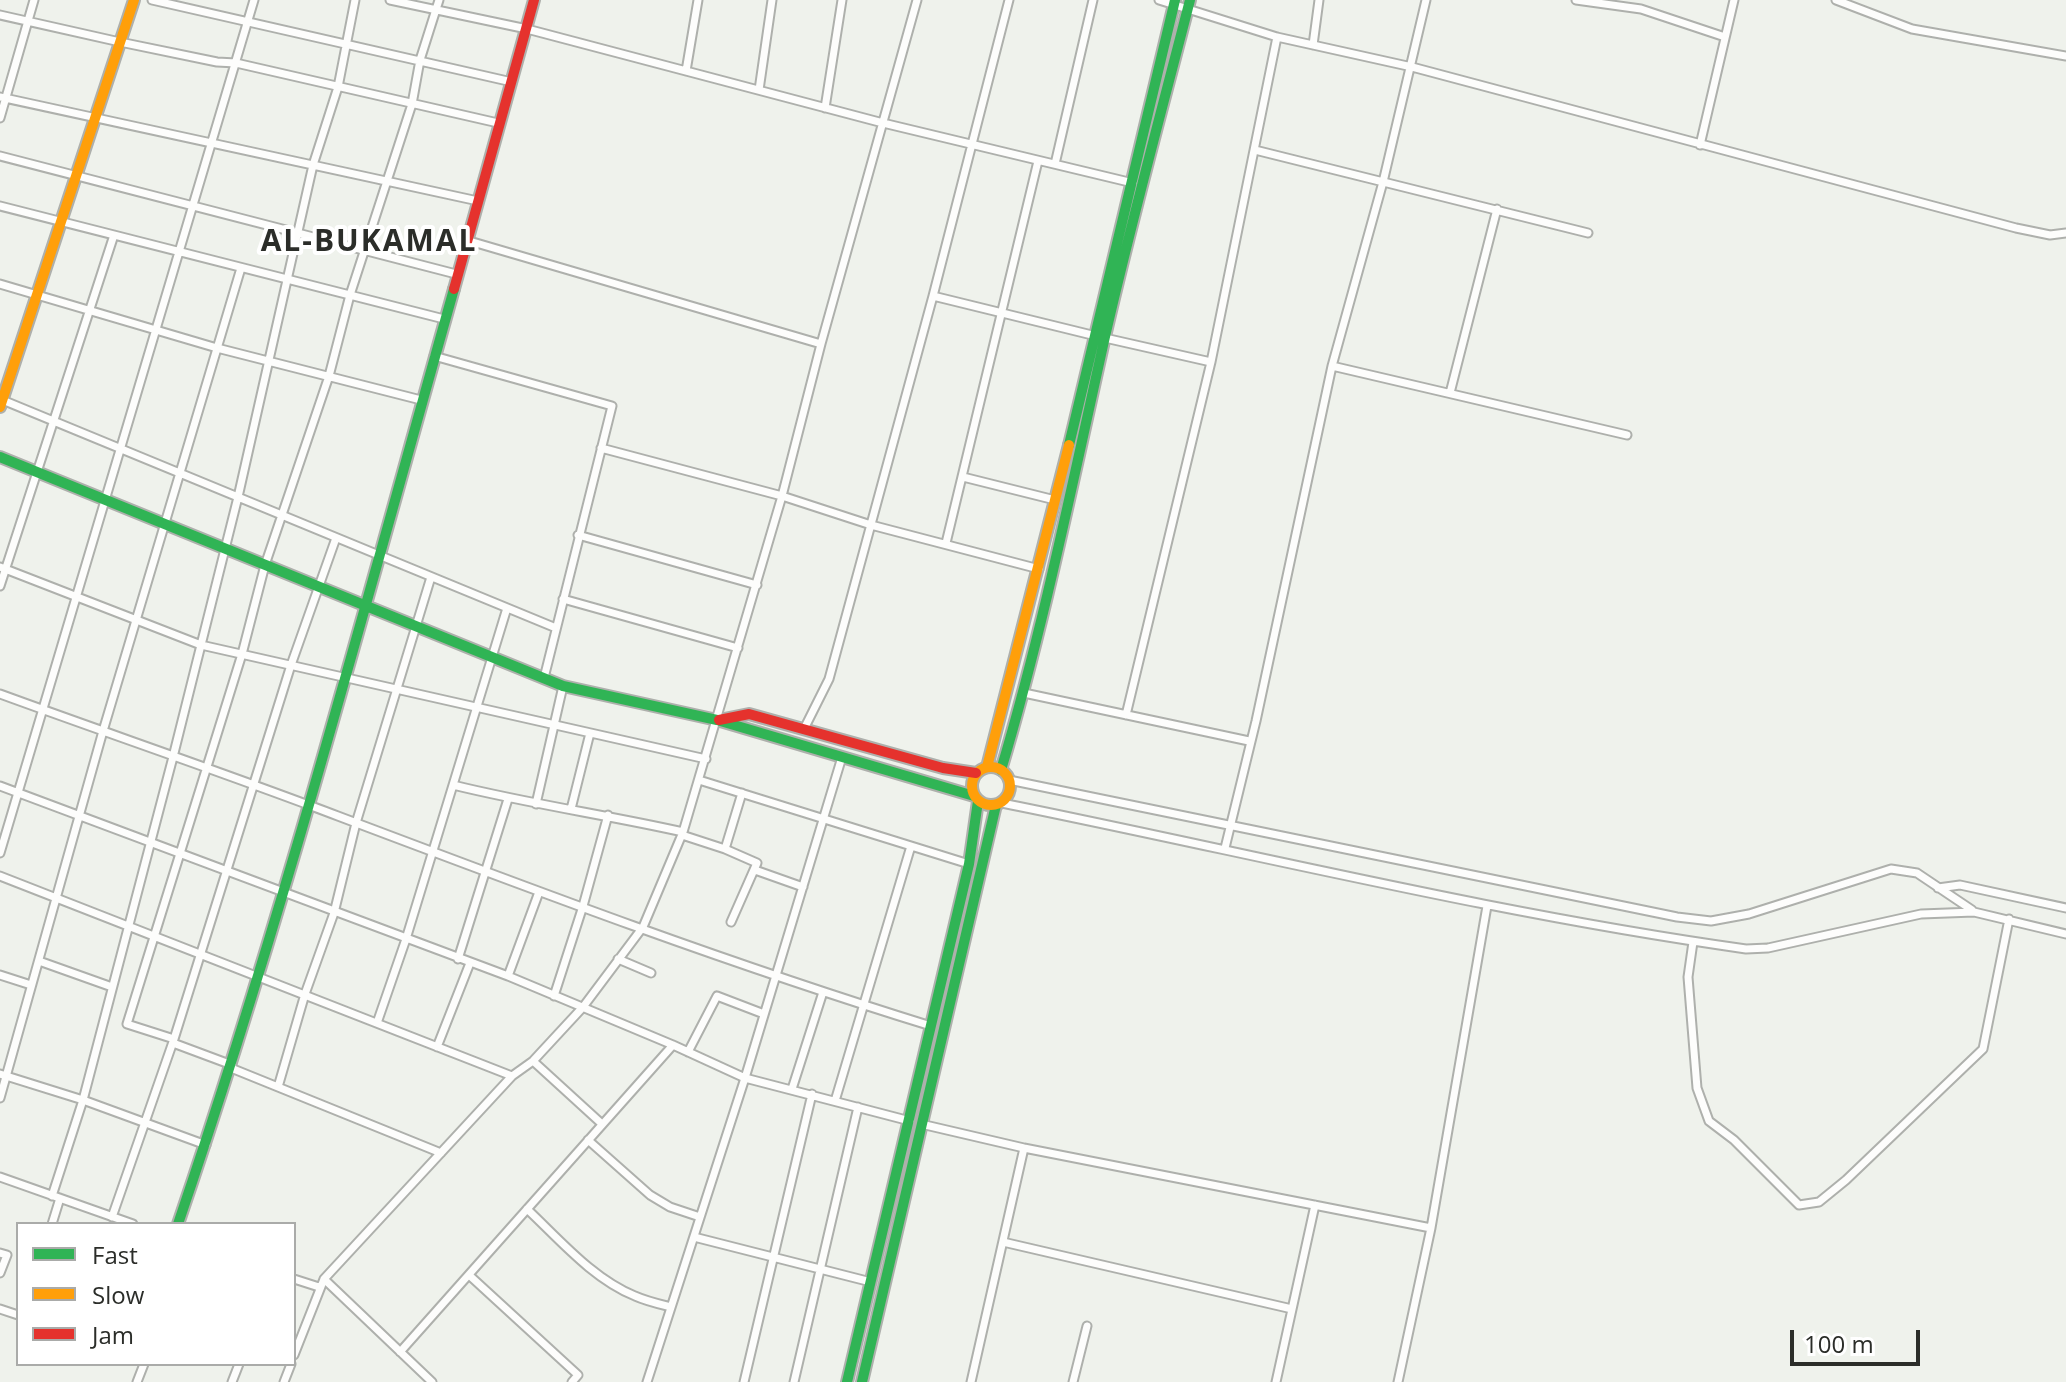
<!DOCTYPE html>
<html>
<head>
<meta charset="utf-8">
<style>
	body { margin:0 }
	#map { position:relative; width:2066px; height:1382px; overflow:hidden; background:#eff2ec; font-family:"Open Sans",sans-serif }
	canvas { display:block }
	.legend { position:absolute; left:16px; top:1222px; width:280px; height:144px; box-sizing:border-box; background:#fff; border:2px solid #aaaba9; margin:0; padding:10px 14px; list-style:none; font-size:24px; color:#2b2d29 }
	.legend li { display:flex; align-items:center; gap:16px; height:40px }
	.legend b { width:40px; border:2px solid #aaaba9 }
	.scale { position:absolute; left:1790px; top:1330px; width:130px; height:36px; box-sizing:border-box; border:4px solid #2b2d29; border-top:0; padding-left:10px; font-size:24px; line-height:28px; white-space:nowrap; color:#2b2d29; -webkit-text-stroke:6px #fff; paint-order:stroke }
</style>
</head>
<body>
<div id="map">
<canvas width="2066" height="1382"></canvas>
<ul class="legend">
<li><b style="height:10px;background:#30b455"></b>Fast</li>
<li><b style="height:10px;background:#ff9f0a"></b>Slow</li>
<li><b style="height:10px;background:#e5322d"></b>Jam</li>
</ul>
<div class="scale">100 m</div>
</div>
<script>
const context = document.querySelector('canvas').getContext('2d');
context.lineJoin = 'round';
function trace(path, color, width, dash) {
  context.strokeStyle = color;
  context.lineWidth = width;
  context.lineCap = dash ? 'butt' : 'round';
  context.setLineDash(dash || []);
  context.stroke(path);
}
function label(font, color, halo, rows, align = 'center') {
  context.font = font + ' "Open Sans",sans-serif';
  context.lineWidth = 8;
  context.setLineDash([]);
  context.textBaseline = 'middle';
  context.strokeStyle = halo;
  context.fillStyle = color;
  for (const [text, x, y, turn = 0] of rows) {
    context.save();
    context.translate(x, y);
    context.rotate((+turn || 0) * Math.PI / 180);
    context.textAlign = isNaN(turn) ? turn : align;
    if (halo) context.strokeText(text, 0, 0);
    context.fillText(text, 0, 0);
    context.restore();
  }
}
const street = new Path2D(`
	M152,0l360,82
	M390,0l137,29 356,94 250,60
	M1159,0l118,37 135,30 604,161 34,7 16,-2
	M1576,0l65,9 84,28
	M1836,0l76,29 154,27
	M0,15l120,27 97,20 19,1 262,60
	M1313,45l6,-45
	M686,71l12,-71
	M759,90l13,-90
	M0,97l478,104
	M825,108l17,-108
	M0,118l34,-118
	M1700,145l34,-145
	M1255,150l333,83
	M0,156l456,118
	M1055,164l38,-164
	M0,206l444,113
	M466,240l355,104
	M0,284l217,64 204,52
	M933,296l163,40
	M1105,338l106,24
	M434,356l178,50 -68,272
	M1332,366l295,69
	M1450,393l47,-184
	M0,399l556,229
	M601,448l181,48 89,29 168,44
	M963,477l92,23
	M578,535l179,50
	M946,543l92,-382
	M0,567l201,78 505,114
	M0,586l114,-351
	M563,599l175,49
	M1024,693l225,48
	M0,694c104,38 210,74 314,113 204,77 409,155 617,219
	M1126,715l85,-353 66,-325
	M804,729l25,-50 104,-383 76,-296
	M699,780l270,84
	M1009,780l668,137 34,4 38,-7 142,-45 26,4 55,37
	M453,785c77,19 154,30 230,47
	M0,786l508,190 165,69 72,33 165,43
	M1002,803c248,50 494,111 744,146l22,-1 153,-34 53,-2 92,22
	M536,804l27,-118
	M571,809l19,-76
	M682,835l43,14 32,14 -26,59
	M1225,848l31,-127 76,-355 51,-184 43,-182
	M725,849l17,-56
	M0,853l254,-853
	M755,870l48,17
	M0,876l512,200
	M1938,888l22,-3 106,23
	M1693,942l-5,35 9,111 12,33 25,19 65,65 20,-3 27,-22 137,-131 26,-130
	M458,959l50,-160
	M618,959l33,14
	M39,961l73,26
	M0,975l31,10
	M508,976l31,-84
	M554,996l29,-90 25,-91
	M377,1023l29,-84 101,-331
	M174,1039l-47,-15 115,-370 23,-89 64,-189 21,-81 62,-191 8,-44 19,-60
	M173,1043l59,22
	M437,1047l33,-84
	M688,1052l29,-56 47,18
	M533,1061l69,63
	M231,1068l210,85
	M0,1074l83,26 123,45
	M278,1087l27,-93 29,-81 22,-90 75,-246
	M792,1089l31,-97
	M0,1098l103,-367 138,-463
	M835,1101l76,-255
	M921,1124l103,24 407,80
	M588,1140l62,55 20,12 30,10
	M0,1177l133,47
	M52,1196l31,-96 90,-343 65,-260 75,-332 25,-78 17,-87
	M527,1209c33,31 66,70 108,87 11,5 24,8 36,11
	M112,1217l62,-178 117,-374 45,-127
	M52,1224l8,-26
	M694,1237l177,45
	M1003,1242l289,67
	M0,1253l7,2 -7,18
	M469,1275l109,100 -6,7
	M294,1279l25,8
	M324,1279l108,103
	M0,1309l18,6
	M400,1352l273,-307
	M294,1355l30,-76 188,-203 21,-15 50,-54 60,-80 40,-95 99,-336 39,-152 96,-344
	M137,1382l7,-18
	M232,1382l7,-18
	M284,1382l7,-18
	M647,1382l98,-304 97,-321
	M744,1382l68,-288
	M794,1382l64,-275
	M971,1382l53,-234
	M1073,1382l14,-56
	M1276,1382l39,-177
	M1398,1382l33,-154 56,-322`);
const fast = new Path2D(`
	M1069,445l106,-445
	M0,457l563,229 154,34 257,76
	M1001,770c42,-141 71,-285 103,-429 26,-115 57,-228 86,-341
	M178,1224c105,-308 188,-622 276,-935
	M847,1382l122,-518 9,-63
	M862,1382l134,-577`);
const slow = new Path2D(`
	M0,407l134,-407
	M972 786a19 19 0 1 1 38 0a19 19 0 1 1-38 0Z
	M987,767l82,-322`);
const jam = new Path2D(`
	M454,289l80,-289
	M719,720l30,-6 194,54 33,5`);
const districtNames = [
	["AL-BUKAMAL",369,242]
];
trace(street, '#aeb0ac', 11);
trace(fast, '#aeb0ac', 14);
trace(slow, '#aeb0ac', 14);
trace(jam, '#aeb0ac', 14);
trace(street, '#fdfdfc', 7);
trace(fast, '#30b455', 10);
trace(slow, '#ff9f0a', 10);
trace(jam, '#e5322d', 10);
context.letterSpacing = '2px';
label('bold 30px', '#2b2d29', '#fff', districtNames);
context.letterSpacing = '0px';
</script>
</body>
</html>
